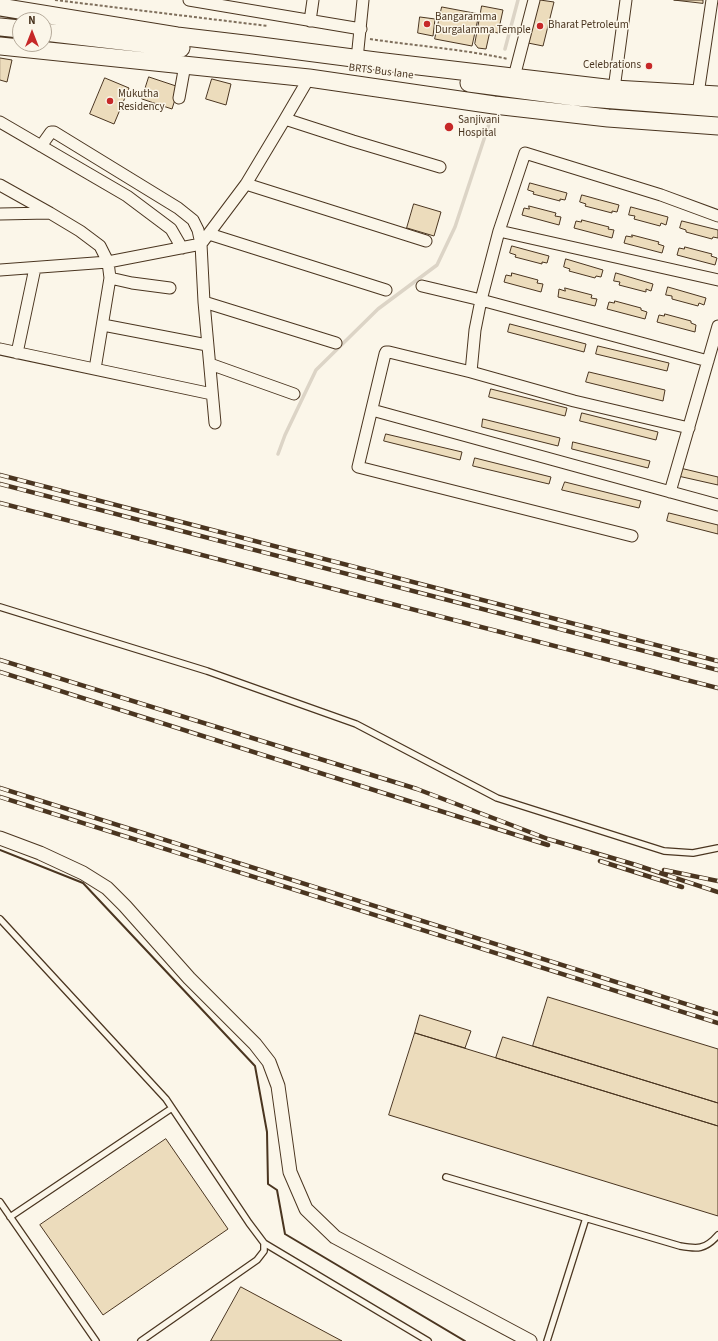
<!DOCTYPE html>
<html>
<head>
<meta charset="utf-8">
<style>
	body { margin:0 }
	#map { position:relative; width:718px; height:1341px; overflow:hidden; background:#fbf6e9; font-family:"Source Sans 3",sans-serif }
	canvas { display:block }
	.north { position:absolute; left:12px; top:12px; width:40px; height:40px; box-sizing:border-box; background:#fbf6e9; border:1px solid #b4a999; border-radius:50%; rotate:0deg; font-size:11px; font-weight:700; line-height:16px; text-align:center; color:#4a3520 }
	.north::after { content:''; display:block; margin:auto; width:14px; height:18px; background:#c62828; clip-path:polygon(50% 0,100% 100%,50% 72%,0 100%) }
</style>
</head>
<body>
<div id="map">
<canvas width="718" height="1341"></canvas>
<div class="north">N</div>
</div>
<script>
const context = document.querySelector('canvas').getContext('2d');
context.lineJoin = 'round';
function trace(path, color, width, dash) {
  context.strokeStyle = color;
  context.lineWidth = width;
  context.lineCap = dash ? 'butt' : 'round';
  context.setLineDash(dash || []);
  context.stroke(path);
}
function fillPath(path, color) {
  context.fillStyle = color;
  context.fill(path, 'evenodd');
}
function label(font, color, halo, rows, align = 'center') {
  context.font = font + ' "Source Sans 3",sans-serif';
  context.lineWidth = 3;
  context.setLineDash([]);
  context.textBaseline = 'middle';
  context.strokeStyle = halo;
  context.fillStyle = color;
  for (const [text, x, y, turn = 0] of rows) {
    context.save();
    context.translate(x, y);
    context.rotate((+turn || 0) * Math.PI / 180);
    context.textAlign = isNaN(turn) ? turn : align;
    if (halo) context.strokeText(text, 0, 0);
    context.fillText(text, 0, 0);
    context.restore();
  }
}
const stream = new Path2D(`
	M505,49l13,-49
	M278,454l7,-19 31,-65 62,-61 59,-44 18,-38 35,-106`);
const building = new Path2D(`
	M540,0l14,2 -11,44 -15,-3z
	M674,0h29v3z
	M482,6l21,4 -5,23 -8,-2 -4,18 -8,-1 -3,-4z
	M442,7l37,7 -7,32 -37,-7z
	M420,17l15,2 -2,17 -15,-3z
	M0,58l12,2 -5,22 -7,-2z
	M149,77l30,10 -7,22 -30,-10z
	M105,78l24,10 -15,36 -24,-10z
	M212,79l19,5 -5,21 -20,-6z
	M530,183l37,10 -2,7 -5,-1v2l-27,-7 1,-2 -6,-2z
	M582,195l37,10 -2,7 -5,-1v2l-27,-7 1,-2 -6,-2z
	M414,204l27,8 -7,24 -27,-8z
	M529,206l27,7 -1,3 6,1 -2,8 -37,-10 2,-7 5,1z
	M631,207l37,10 -2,8 -5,-2 -1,3 -26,-7 1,-3 -6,-1z
	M582,220l27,7 -1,2 6,1 -2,8 -38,-10 2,-7 5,1z
	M682,221l36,9v8l-5,-1 -1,2 -26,-7v-2l-6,-2z
	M632,235l27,7 -1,2 6,2 -2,7 -38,-10 2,-7 6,1z
	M512,246l37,10 -2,7 -5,-1v2l-27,-7 1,-2 -6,-2z
	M685,247l27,7 -1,2 6,2 -2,7 -38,-10 2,-7 5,1z
	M566,259l37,11 -2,7 -5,-1 -1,2 -26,-7 1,-2 -6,-2z
	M512,273l26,7 -1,3 6,1 -2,8 -37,-10 2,-7 5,1z
	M616,273l37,11 -2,7 -5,-2v3l-27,-7 1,-3 -6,-1z
	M668,287l38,11 -2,7 -5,-2 -1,3 -26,-7v-3l-6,-1z
	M565,288l27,7 -1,3 6,1 -2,7 -37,-9 1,-8 6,2z
	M615,301l26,7v2l6,2 -2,7 -38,-10 2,-7 5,1z
	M665,314l26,7v2l5,2 -1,7 -38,-10 2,-7 5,1z
	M510,324l76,20 -2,8 -76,-20z
	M598,346l71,17 -2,8 -71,-17z
	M589,372l76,18 -2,11 -77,-19z
	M491,389l76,19 -2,8 -76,-19z
	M582,413l76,19 -2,8 -76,-19z
	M483,419l77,19 -2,8 -76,-19z
	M386,434l76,18 -2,8 -76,-19z
	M573,442l77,19 -2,7 -76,-19z
	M475,458l76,19 -2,7 -76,-18z
	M680,468l38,9v8l-40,-9z
	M565,482l76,19 -2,7 -77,-18z
	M669,513l49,12v9l-51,-13z
	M548,997l170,52v54l-185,-57z
	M420,1015l51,16 -6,17 -50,-15z
	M415,1033l303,93v90l-329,-101z
	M503,1037l215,66v23l-222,-68z
	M166,1139l62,90 -125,86 -63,-90z
	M241,1287l101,54h-131z`);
const path = new Path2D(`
	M55,0l213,26
	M434,28l3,1
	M370,39c46,7 93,10 138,20`);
const service = new Path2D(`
	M0,607l207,64 149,53 141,74 167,53 29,2 25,-5
	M0,919l166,180 83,124 15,20v8l-7,9 -116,81
	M446,1177l234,69c17,3 25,4 38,-11
	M0,1202l96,139
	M10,1217l162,-109
	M264,1243l164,98
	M547,1341l39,-123`);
const minor = new Path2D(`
	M189,0l172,29
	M310,21l3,-21
	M357,59l6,-59
	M514,77l20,-77
	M614,89l12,-89
	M698,94l14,-94
	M179,98l6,-33
	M285,119l24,-41
	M0,122l127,74 44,33 11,19
	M41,146l10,-14h3l124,76 15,12 5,10 3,14 3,58 11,121
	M246,184l180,57
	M0,185l50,28 30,18 20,15 8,16 2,16 -15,91
	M0,214l49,-1
	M499,231l219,49
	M209,234l177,56
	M0,270l108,-8 93,-18 45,-60 39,-65 68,22 87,26
	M110,278l22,5 38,5
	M422,286l59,14 227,61
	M204,302l132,41
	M103,325l104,20
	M0,349l212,45
	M17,353l18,-85
	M210,364l84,30
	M471,372l4,-42 6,-30 18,-69 26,-78 136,42 57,21
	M372,410l346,95
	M670,492l48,-166
	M632,536l-274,-69 27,-113 1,-2h3l82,20 103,29 115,27`);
const tertiary = new Path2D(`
	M0,838l40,15 43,20 24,15 18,18 64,72 66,66 14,18 9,24 12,86 16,37 29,28 195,104`);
const primary = new Path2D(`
	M0,7l177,29 76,9 123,16 238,28 104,6
	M0,27l20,2
	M44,32l137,16
	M0,46l309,32 185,27 114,13 110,8
	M469,83l106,14 143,11`);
const rail = new Path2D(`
	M0,475l718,186
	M0,484l718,186
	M0,503l718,185
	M0,660l417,129 131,50 88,26 82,27
	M0,672l548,173
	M0,788l718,226
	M0,797l718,226
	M600,861l82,26
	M664,870l54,11`);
const wall = new Path2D(`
	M0,850l83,33 172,183 12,66 1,52 9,6 8,44 180,107`);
const markers = [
	[427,24,4,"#c62828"],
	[540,26,4,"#c62828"],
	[649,66,4,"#c62828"],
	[110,101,4,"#c62828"],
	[449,127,5,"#c62828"]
];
const poiNames = [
	["Bangaramma",435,18],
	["Durgalamma Temple",435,31],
	["Bharat Petroleum",548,26],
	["Celebrations",641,66,"right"],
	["Mukutha",118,95],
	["Residency",118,108],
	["Sanjivani",458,121],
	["Hospital",458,134]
];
const streetNames = [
	["BRTS Bus lane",381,72,7]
];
trace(stream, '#dcd4c6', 3.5);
fillPath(building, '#ecdcbc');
trace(building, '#4a3520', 1);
trace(service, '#4a3520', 8);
trace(minor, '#4a3520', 13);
trace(tertiary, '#4a3520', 15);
trace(primary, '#4a3520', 19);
trace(path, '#7f6f5c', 2, [3, 2]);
trace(service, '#fbf6e9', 5.5);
trace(minor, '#fbf6e9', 11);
trace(tertiary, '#fbf6e9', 13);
trace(primary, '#fbf6e9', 17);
trace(rail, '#4a3520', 4.5);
trace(rail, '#fbf6e9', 3, [9]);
trace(wall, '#4a3520', 2);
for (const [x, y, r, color] of markers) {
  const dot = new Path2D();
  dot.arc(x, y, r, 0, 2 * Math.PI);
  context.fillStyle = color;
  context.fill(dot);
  trace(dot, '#fbf6e9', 1.5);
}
label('11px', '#4a3520', '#fbf6e9', poiNames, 'left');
label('11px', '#4a3520', '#fbf6e9', streetNames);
</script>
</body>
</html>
